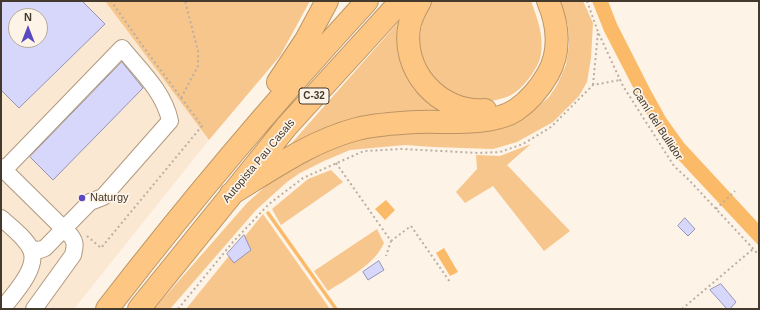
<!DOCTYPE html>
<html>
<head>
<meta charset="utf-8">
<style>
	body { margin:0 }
	#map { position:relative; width:760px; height:310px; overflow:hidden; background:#fdf3e7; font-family:Arial,sans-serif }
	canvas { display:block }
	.frame { position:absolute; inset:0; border:2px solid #43392d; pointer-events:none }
	.north { position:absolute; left:8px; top:8px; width:40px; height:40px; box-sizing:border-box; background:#fdf3e7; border:1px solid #b3a99d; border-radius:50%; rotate:0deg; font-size:11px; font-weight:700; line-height:16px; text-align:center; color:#43392d }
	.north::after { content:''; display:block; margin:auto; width:14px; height:18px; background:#5b49c1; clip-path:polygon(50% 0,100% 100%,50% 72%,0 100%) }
</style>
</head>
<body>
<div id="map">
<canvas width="760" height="310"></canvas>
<div class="frame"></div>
<div class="north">N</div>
</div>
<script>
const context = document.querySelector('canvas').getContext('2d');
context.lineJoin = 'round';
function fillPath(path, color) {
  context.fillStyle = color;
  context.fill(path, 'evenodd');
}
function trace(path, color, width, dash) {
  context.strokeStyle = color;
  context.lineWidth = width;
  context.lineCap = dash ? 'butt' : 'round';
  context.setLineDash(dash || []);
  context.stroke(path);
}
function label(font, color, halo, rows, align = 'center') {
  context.font = font + ' Arial,sans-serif';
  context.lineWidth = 3.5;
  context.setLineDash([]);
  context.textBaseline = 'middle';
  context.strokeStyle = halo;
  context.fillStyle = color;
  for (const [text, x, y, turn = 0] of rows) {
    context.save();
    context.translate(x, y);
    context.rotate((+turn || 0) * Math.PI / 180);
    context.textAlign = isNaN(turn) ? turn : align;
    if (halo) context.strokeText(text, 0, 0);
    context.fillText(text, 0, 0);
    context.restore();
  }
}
const built = new Path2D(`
	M1,1h104l104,139 -135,169h-73zM16,16h24v24h-24z`);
const green = new Path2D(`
	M105,1h205l-30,55 -71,84z
	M429,1h102c6,17 13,34 10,53 -2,14 -18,35 -30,41 -12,6 -29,8 -42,5 -10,-3 -21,-10 -29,-16 -6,-5 -16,-13 -18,-20 -6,-22 0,-43 7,-63z
	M559,1h24l10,22 -2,35 -4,24 -8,14 -26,26 -36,20 -24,7 -60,-2 -28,-2 -55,5 -26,11 -24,12 -13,9 -31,28 -86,99h-16l93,-106 33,-30 32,-20 64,-21 95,-1 25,-2 18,-5 18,-12 17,-15 8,-12 9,-20 3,-20 -1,-19 -6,-20z
	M402,18l-3,26 54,70 -171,40z
	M531,144l-24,21 63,66 -26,20 -51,-65 -28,17 -9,-11 21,-23 -1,-14 24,1z
	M331,170l12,12 -62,43 -9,-16 36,-30z
	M263,214l67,95h-144z
	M377,229l7,14c-9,21 -37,36 -56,48l-14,-20z`);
const water = new Path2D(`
	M592,1h16l9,23 33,65 16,29 18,25 75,81v22l-85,-91 -23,-33 -47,-91z
	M386,200l9,10 -10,10 -10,-11z
	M444,248l14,24 -8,4 -14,-23z`);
const stream = new Path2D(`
	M268,213l68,96`);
const building = new Path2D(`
	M1,1h81l23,23 -86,84 -18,-18zM16,16h24v24h-24z
	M122,62l21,26 -90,92 -23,-23z
	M685,218l10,11 -7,7 -10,-10z
	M244,235l7,15 -17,13 -7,-9z
	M379,261l5,9 -16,10 -5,-8z
	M721,284l15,18 -6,7h-3l-17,-19z`);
const path = new Path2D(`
	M587,1l11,31 25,54 51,80 15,14 70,75
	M593,85l5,-53
	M181,98l17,-32v-15l-13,-50
	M336,163l55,78 -5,15
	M716,209l19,-18
	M87,236l14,12 101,-122 -57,-77 -34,-48
	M391,241l20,-15 39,56
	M178,309l55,-67 36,-38 34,-26 61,-27 38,-2 77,4 21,-1 23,-8 28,-17 42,-42 27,-5
	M682,309l71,-60`);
const minor = new Path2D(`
	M1,167l70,69c5,7 4,10 2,19l-39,54
	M4,170l118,-122c18,22 42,44 48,73l-67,76 -13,5 -45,46 -5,2 -9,-1
	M1,218c9,8 25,20 30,32 8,18 -18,45 -29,59`);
const highway = new Path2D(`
	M420,1c-4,7 -8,15 -10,22 -11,46 29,91 75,87
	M278,82l28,-42 21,-39
	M231,194c41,-25 80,-53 126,-65 20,-5 41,-6 61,-7 28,-1 74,4 98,-12 13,-9 24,-22 32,-36 13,-23 10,-50 0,-73
	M107,309c82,-106 169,-209 260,-308
	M139,309l148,-183 114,-125`);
const markers = [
	[82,198,4,"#5b49c1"]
];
const shields = [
	[314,96,30]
];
const shieldNames = [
	["C-32",314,96]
];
const streetNames = [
	["Camí del Bullidor",657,124,57],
	["Autopista Pau Casals",259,161,-50]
];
const poiNames = [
	["Naturgy",90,198]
];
fillPath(built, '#fbe8d3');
fillPath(green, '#f7c68c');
fillPath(water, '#fbba67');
trace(stream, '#fbba67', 3.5);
fillPath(building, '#d7d7fb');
trace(building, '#9494b6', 1);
trace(minor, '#b1997d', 18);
trace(highway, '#bc9565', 24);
trace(path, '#b9afa3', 2, [2, 3]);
trace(minor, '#fff', 16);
trace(highway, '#fdc683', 22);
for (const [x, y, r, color] of markers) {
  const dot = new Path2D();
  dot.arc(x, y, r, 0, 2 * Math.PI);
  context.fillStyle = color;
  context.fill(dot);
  trace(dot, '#fdf3e7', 1.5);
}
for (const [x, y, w] of shields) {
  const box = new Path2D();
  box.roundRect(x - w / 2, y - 8, w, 16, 3);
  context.fillStyle = '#fdf3e7';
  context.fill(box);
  trace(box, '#43392d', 1);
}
label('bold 10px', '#43392d', null, shieldNames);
label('11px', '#43392d', '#fdf3e7', streetNames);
label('11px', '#43392d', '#fdf3e7', poiNames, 'left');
</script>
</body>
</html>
